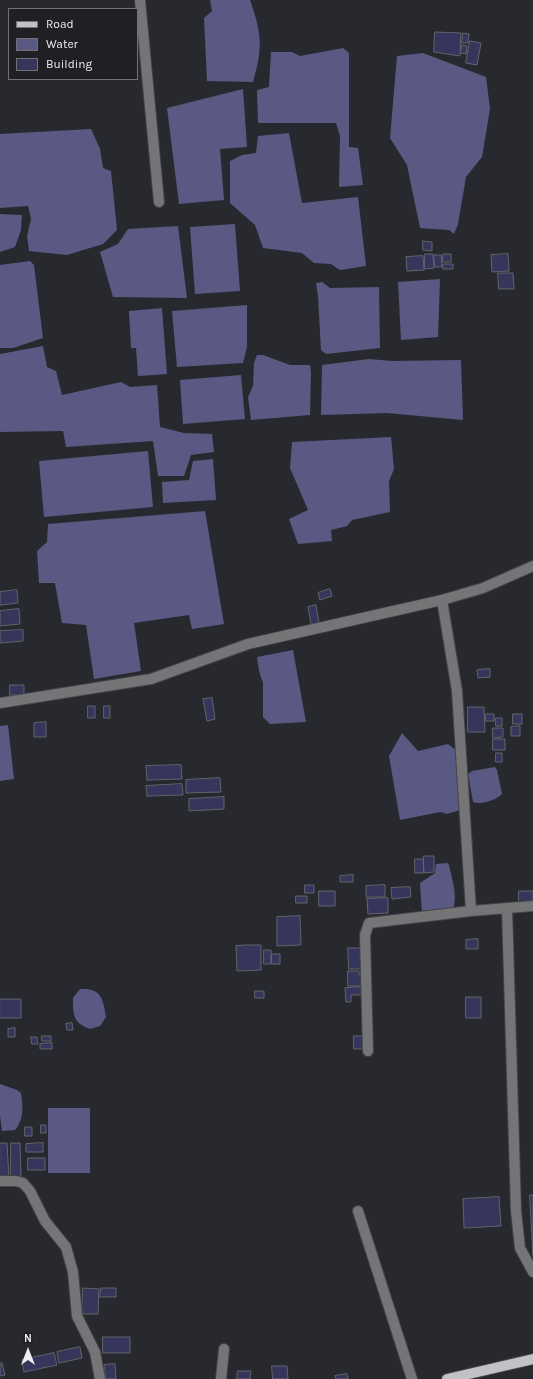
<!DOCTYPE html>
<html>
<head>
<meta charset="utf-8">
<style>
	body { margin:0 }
	#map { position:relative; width:533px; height:1379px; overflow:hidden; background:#28292e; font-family:Karla,sans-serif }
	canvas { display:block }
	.legend { position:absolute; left:8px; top:8px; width:130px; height:72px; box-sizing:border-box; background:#1f1f24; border:1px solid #717276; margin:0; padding:5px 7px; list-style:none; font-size:12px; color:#edeef1 }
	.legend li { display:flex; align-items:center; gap:8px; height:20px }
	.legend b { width:20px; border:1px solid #717276 }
	.north { position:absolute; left:8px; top:1331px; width:40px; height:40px; -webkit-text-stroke:3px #1f1f24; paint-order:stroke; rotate:0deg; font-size:11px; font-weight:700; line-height:16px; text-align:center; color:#edeef1 }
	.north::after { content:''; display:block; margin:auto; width:14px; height:18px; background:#edeef1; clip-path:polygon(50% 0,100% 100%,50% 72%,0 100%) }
</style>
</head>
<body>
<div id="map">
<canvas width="533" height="1379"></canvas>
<ul class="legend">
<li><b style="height:5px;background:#c1c2c8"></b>Road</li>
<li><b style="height:11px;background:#595983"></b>Water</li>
<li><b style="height:11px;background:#36355c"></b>Building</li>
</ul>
<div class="north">N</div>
</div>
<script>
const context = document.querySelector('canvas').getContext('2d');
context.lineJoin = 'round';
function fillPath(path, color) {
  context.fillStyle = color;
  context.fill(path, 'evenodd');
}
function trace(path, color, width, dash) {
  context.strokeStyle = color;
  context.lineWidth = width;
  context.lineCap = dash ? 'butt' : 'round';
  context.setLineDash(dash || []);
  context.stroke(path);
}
const water = new Path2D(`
	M210,0h40c12,34 13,48 3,82l-46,-1 -3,-63 8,-7z
	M343,48l6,5v94l9,1 5,37 -24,2 1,-51 -4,-13h-78l-1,-33 12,-3 2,-35h21l8,4z
	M423,53l63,24 4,32 -8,48 -16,20 -8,47 -4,10 -5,-4 -29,-2 -13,-63 -17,-27 7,-82z
	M243,89l4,58 -27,2 4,51 -45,4 -12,-96z
	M91,129l9,20 3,19 8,3 6,59 -14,14 -36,11 -38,-4 -2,-15 4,-17 -3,-13 -28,2v-74z
	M289,133l13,70 56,-6 8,69 -26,4 -9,-6 -17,-1 -12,-10 -39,-5 -8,-23 -25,-22v-42l12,-6 14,-2 2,-17z
	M0,214l22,1 -1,15 -6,17 -15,5z
	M235,224l5,67 -45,3 -5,-67z
	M178,226l9,72 -74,-1 -13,-45 18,-8 10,-15z
	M30,261l4,4 9,73 -30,10h-13v-83z
	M440,279l-2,58 -37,3 -3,-58z
	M322,282l8,6 49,-1 1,61 -54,6 -5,-4 -3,-54 -2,-13z
	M247,305v42l-4,16 -66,4 -5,-56z
	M162,308l5,66 -29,2 -2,-28h-5l-2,-37z
	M43,346l4,21 9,4 6,24 59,-13 9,5 27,-2 3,42 24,6 28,1 2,18 -23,3 -7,21h-26l-5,-35 -87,6 -3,-16 -63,1v-78z
	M257,355h6l27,10h20l1,7 -1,43 -59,5 -3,-23 5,-11 1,-23z
	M369,359l23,2 69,-1 2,60 -76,-7 -66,2 1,-50z
	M241,375l4,44 -62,5 -3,-44z
	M391,437l3,32 -5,12 1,31 -38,8 -5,6 -16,4 1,11 -34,3 -9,-25 19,-9 -18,-42 2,-26z
	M148,451l5,56 -109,10 -5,-56z
	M213,459l3,41 -53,3 -1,-21 27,-2 4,-19z
	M205,511l19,113 -32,5 -3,-14 -55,8 7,48 -47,8 -8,-54 -24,-2 -7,-40h-16l-2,-32 10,-9 1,-18z
	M293,650l13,72 -36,2 -7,-7v-34l-4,-12 -2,-14z
	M8,725l6,54 -14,2v-55z
	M402,733l16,18 30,-7 9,7 3,59 -13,4 -7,-2 -40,8 -11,-64z
	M495,767l2,3 5,24c-6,6 -20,11 -29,8l-5,-28 4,-3z
	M436,864l11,-1 2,2c3,15 9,30 4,45l-31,3 -2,-30 15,-10z
	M80,989c21,-1 23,9 26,28l-6,9 -10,3c-17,-6 -17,-14 -17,-31z
	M0,1084l17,6 4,3c2,13 3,27 -6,37l-13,1 -2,-15z
	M48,1108h42v65h-42z`);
const building = new Path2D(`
	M435,32l26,1 -1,23 -26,-4z
	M463,33l6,1 -1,9h-6z
	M470,41l11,2 -4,22 -11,-2z
	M462,45l5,1 -1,8 -5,-1z
	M423,241l9,1v9l-9,-1z
	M425,254h8l1,14 -9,1z
	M443,254h8v8h-8z
	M508,254l1,17 -17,1 -1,-17z
	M434,255h7l1,12h-7z
	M423,256l1,14 -17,1 -1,-14z
	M443,264h10v5h-10z
	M498,273h15l1,16h-15z
	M330,589l2,7 -12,4 -2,-7z
	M17,590l1,13 -18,2v-13z
	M316,605l3,18 -8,1 -3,-17z
	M19,609l1,15 -20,2v-15z
	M23,630v11l-23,2v-12z
	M490,669v8l-12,1 -1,-8z
	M10,685h14v10h-14z
	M212,698l3,21 -8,2 -4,-22z
	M88,706h7v12h-7z
	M104,706h6v12h-6z
	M468,707h16l1,25h-17z
	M486,714h8v7h-8z
	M513,714h9v10h-9z
	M496,718h6v8h-6z
	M46,722v15h-12v-14z
	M520,726v10h-9v-9z
	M493,728h10v9l-10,1z
	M493,739h12v11h-12z
	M496,753h6v9h-6z
	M181,765l1,14 -35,1 -1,-14z
	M220,778l1,14 -35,1v-13z
	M182,784l1,11 -36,1 -1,-10z
	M224,797v12l-35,2v-12z
	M424,856h10v16l-10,1z
	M415,859h8l1,14h-9z
	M353,875v7h-13v-6z
	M305,885h9v8h-9z
	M385,885v12h-19v-11z
	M410,887l1,10 -19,2 -1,-11z
	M319,891h16v15h-16z
	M519,891h14v12h-14z
	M296,896h11v7h-11z
	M388,898v15l-20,1 -1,-15z
	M300,916l1,29 -24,1v-29z
	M478,939v10h-12v-9z
	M247,945h14v25l-24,1 -1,-25z
	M348,948h14v21h-13z
	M264,950h7v14h-7z
	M272,954h8v10h-8z
	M348,971h11v4h5v11h-16z
	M364,987l1,8h-14v7h-5l-1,-14z
	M255,991h9v7h-9z
	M466,997h15v21h-15z
	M0,999h21v19h-21z
	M72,1023l1,7h-6l-1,-6z
	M15,1028v9h-7v-8z
	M42,1036h9v5h-9z
	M354,1036h11v13h-11z
	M31,1037h6l1,7h-6z
	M52,1043v6h-12v-5z
	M41,1125h5v8h-5z
	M25,1127h7v9h-7z
	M0,1143h7l2,35h-9z
	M11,1143h9l1,34h-10z
	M43,1143v9h-17v-8z
	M28,1158h17v12h-17z
	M530,1195h3v61z
	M499,1197l2,29 -37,2 -1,-29z
	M83,1288l16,1 -1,25h-16z
	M101,1288h15v9h-16z
	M103,1337h27v16h-27z
	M80,1347l2,11 -23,5 -2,-11z
	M54,1353l3,12 -33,7 -2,-12z
	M2,1363l3,12 -5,1v-12z
	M115,1364l1,15h-10l-2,-14z
	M272,1366h15l1,13h-15z
	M238,1371h13l-1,8h-13z
	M347,1374l1,5h-12l-1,-3z`);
const minor = new Path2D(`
	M140,0l19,202
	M0,703l151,-24 97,-35 194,-44 41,-12 50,-22
	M507,908l9,303 4,37 13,24
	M471,911l62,-5
	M368,1051l-3,-116 4,-12 102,-12 -14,-220 -15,-91
	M0,1181h16l7,2 7,8 15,30 21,26 7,25 4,44 18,36 5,27
	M358,1211l54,168
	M221,1379l3,-30`);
const major = new Path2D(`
	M447,1379l86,-20`);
fillPath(water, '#595983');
fillPath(building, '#36355c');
trace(building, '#63646a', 1);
trace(minor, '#444549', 12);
trace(major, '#444549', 12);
trace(minor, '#757578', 10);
trace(major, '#c1c2c8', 10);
</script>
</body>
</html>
